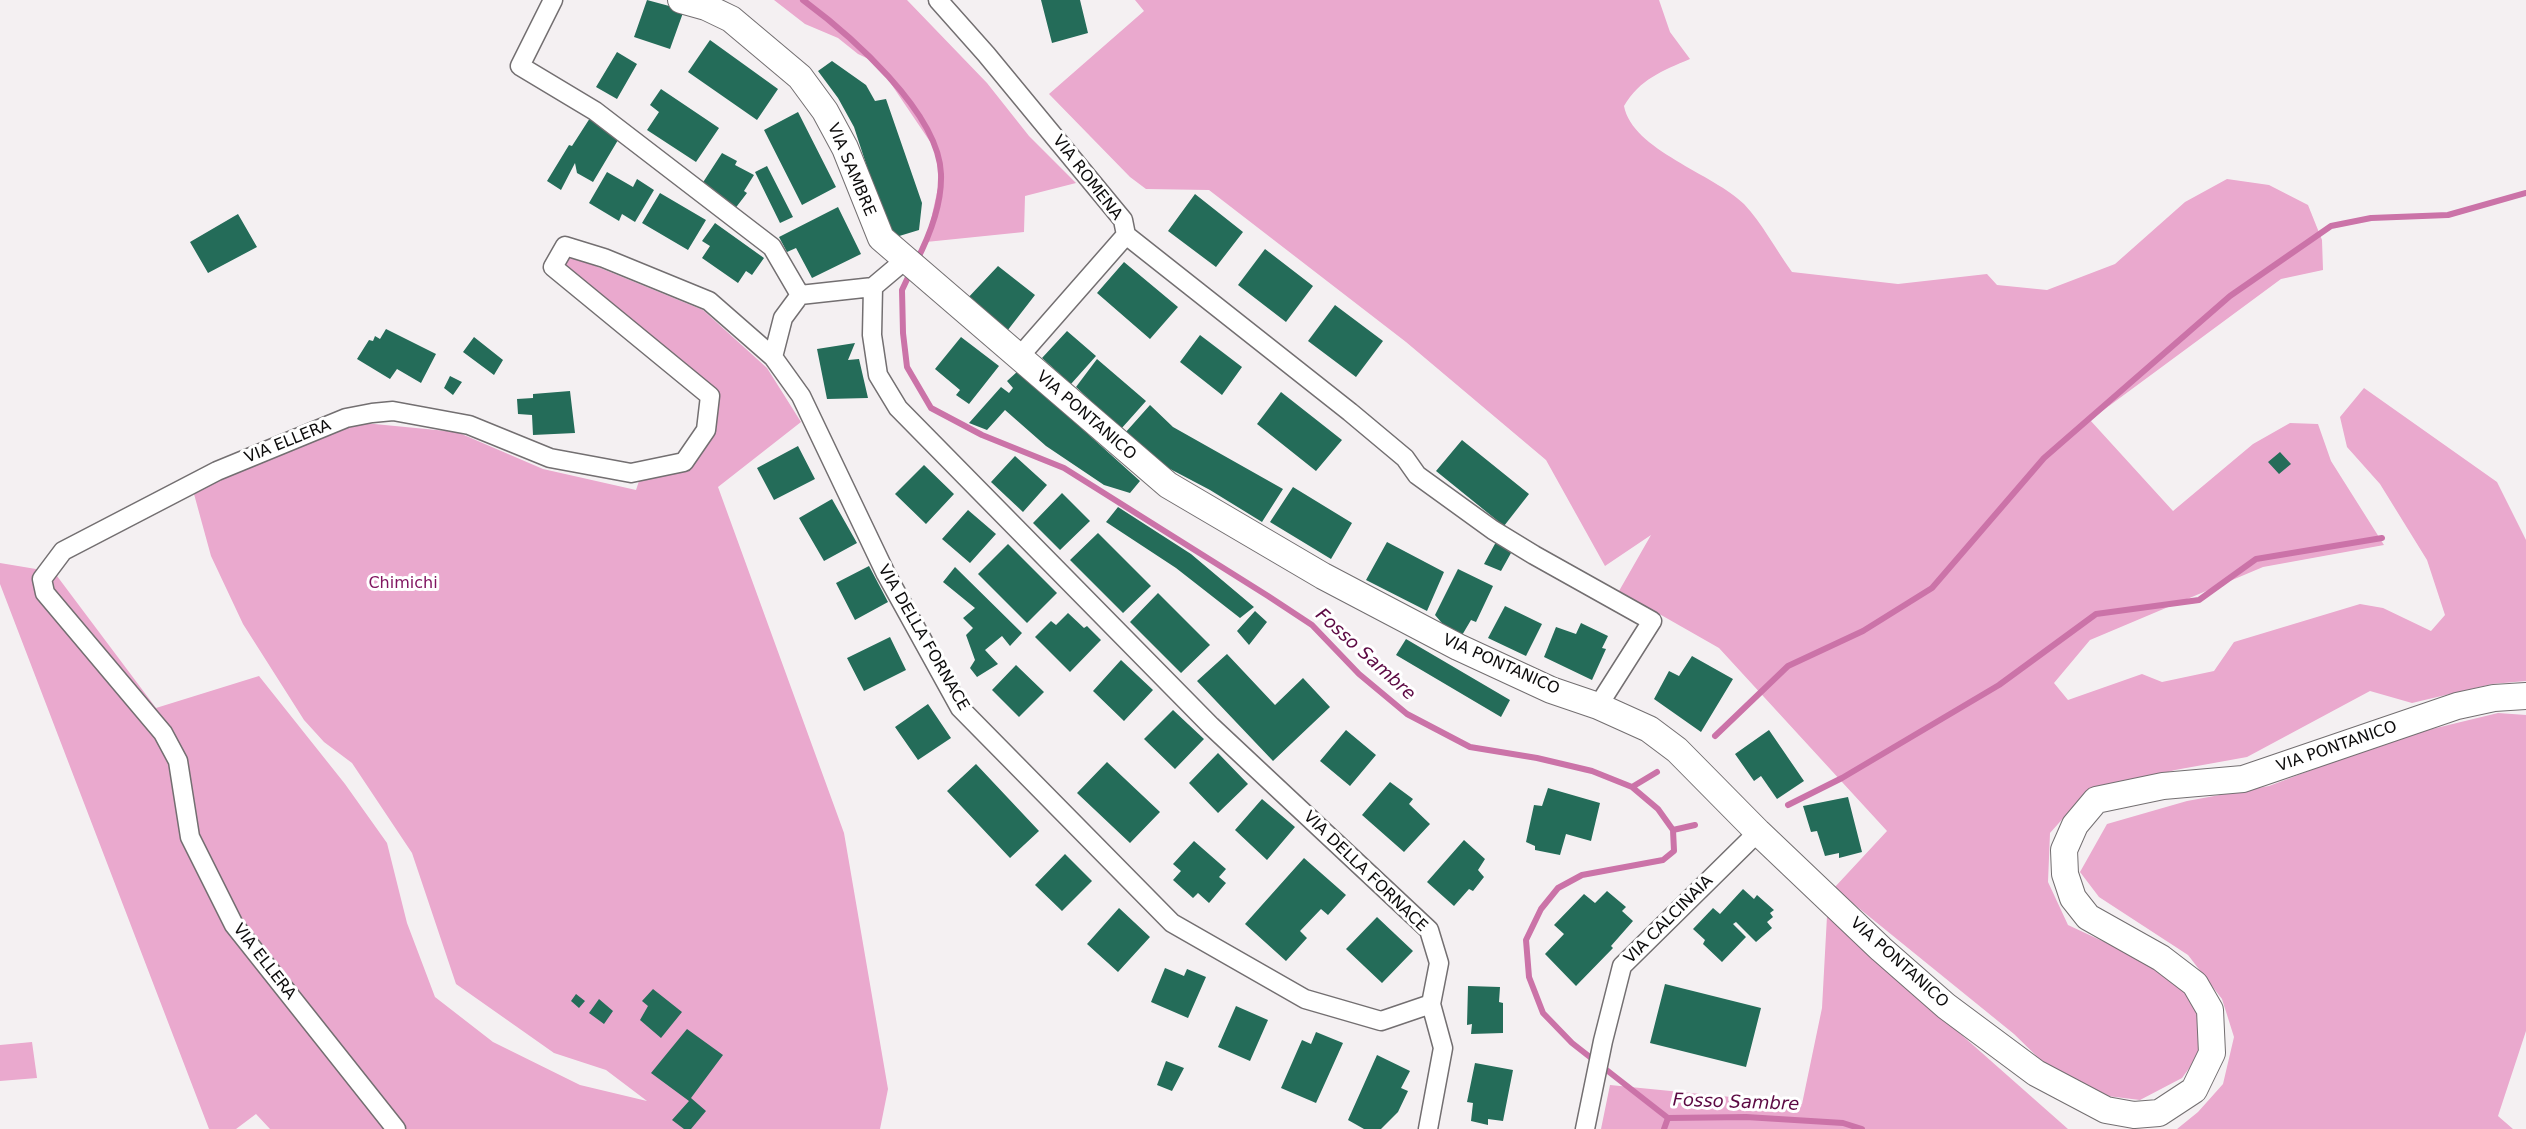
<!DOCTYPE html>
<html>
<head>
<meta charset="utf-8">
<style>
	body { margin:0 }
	canvas { display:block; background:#f4f0f2 }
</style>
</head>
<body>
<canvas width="2526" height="1129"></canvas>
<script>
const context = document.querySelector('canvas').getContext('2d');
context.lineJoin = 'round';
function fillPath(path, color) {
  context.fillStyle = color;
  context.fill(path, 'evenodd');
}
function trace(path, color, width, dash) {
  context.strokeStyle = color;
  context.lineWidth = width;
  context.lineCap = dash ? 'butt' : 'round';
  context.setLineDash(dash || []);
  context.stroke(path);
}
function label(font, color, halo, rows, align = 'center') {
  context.font = font + ' "DejaVu Sans",sans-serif';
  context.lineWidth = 6;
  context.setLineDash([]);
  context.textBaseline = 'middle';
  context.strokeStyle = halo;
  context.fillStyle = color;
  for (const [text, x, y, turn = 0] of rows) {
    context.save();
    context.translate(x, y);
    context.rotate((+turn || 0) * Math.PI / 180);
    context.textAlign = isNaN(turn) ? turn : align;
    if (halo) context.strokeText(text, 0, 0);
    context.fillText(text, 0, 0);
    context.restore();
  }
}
const green = new Path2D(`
	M774,0h133l80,83 42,53 47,47 -51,13 -1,36 -98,10 14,-63 -5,-30 -58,-86 -19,-9 -20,-16 -33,-14z
	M1135,0h524l11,32 20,27c-28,12 -50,20 -66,47 8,44 90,68 120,98 18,19 32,46 48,68l106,12 89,-10 10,11 50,5 68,-26 70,-62 42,-23 42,6 39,20 14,35 1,30 -42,9 -191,141 83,91 80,-67 37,-21 28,1 13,37 53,84 -121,22 -173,73 -36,43 14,17 74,-26 20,8 52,-11 20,-29 126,-38 23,4 48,23 14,-16 -18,-55 -47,-76 -33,-37 -7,-30 24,-29 133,94 29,58v141l-34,3 -80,19 -42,-12 -123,66 -72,13 -93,27 -32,36 -2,49 20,43 75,35 47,29 16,21 -3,39 -21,29 -42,22 -41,-5 -41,-18 -44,-43 -180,-146 53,-57 -168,-183 -100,-57 32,-56 -46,31 -59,-106 -140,-118 -197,-152 -63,-1 -16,-12 -81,-83 95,-83z
	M571,256l132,54 64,58 34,54 -83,65 126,346 44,256 -8,40h-610l-14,-15 -20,15h-27l-209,-545v-21l54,9 102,136 103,-32 86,108 42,59 20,80 28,74 58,45 87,43 67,16 -41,-31 -52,-17 -98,-69 -44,-131 -60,-90 -28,-21 -20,-22 -61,-96 -32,-68 -17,-62 68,-36 67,-30 35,-5 93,9 86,37 93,21 4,-12 52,-13 20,-28 7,-29 -6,-22 -149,-120z
	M2498,713l28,2v316l-28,85 15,13h-336l21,-17 25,-28 11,-47 -12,-38 -34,-44 -89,-58 -19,-25 27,-48 80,-23 82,-15 130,-49z
	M1827,916l241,213h-467l9,-44 192,19 20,-96z
	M32,1042l5,36 -37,3v-36z`);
const stream = new Path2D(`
	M803,0c46,34 136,112 138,174 1,29 -12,63 -25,88
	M911,271l-9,19 1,43 4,34 24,41 51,27 82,33 204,128 44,29 47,49 48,40 63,33 67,11 55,13 40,16 26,22 15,21 1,21 -11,9 -81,15 -24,13 -17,21 -15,31 3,37 14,36 29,30 96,75 78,-1 97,6 19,6
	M1715,736l73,-70 75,-35 69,-43 112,-130 186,-162 101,-70 40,-8 77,-3 78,-22
	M1632,787l25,-15
	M1788,805l54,-27 157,-93 97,-71 103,-14 57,-41 126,-21
	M1673,830l22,-5
	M1664,1129l4,-11`);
const building = new Path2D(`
	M647,0l37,10 -14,39 -36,-12z
	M1041,0h39l8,33 -36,10z
	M710,40l68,49 -21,31 -69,-48z
	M617,52l20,12 -20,35 -21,-12z
	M832,61l34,24 9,16 11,-2 36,104 -3,27 -23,7 -13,-21 -29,-89 -16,-29 -20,-27z
	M661,89l58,39 -23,34 -49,-32 12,-18 -9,-7z
	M798,112l38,75 -34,18 -38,-75z
	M590,118l31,17 -28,47 -16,-9 -2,-10 -14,27 -14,-9 22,-36 3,1z
	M722,153l15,8 -2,4 19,10 -10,16 3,2 -13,17 -34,-23z
	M767,166l26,51 -13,6 -25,-51z
	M607,172l26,15 4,-8 17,11 -19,32 -13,-8 -3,7 -30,-18z
	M660,193l46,27 -18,30 -46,-27z
	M1195,194l48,38 -27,35 -48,-36z
	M838,207l23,47 -49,24 -16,-30 -9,4 -8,-15z
	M238,214l19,33 -49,26 -18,-31z
	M715,223l49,35 -12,17 -6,-4 -8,12 -36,-25 8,-12 -8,-5z
	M1265,249l48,37 -27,36 -48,-37z
	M1124,262l54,45 -28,32 -53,-46z
	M998,266l37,29 -31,40 -39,-34z
	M1335,305l48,36 -27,36 -48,-36z
	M386,329l50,25 -15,29 -24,-14 -7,10 -33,-20 12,-19 4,1 2,-5 5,3z
	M1067,331l29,25 -25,28 -29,-26z
	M1200,335l42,32 -20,28 -42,-33z
	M474,337l29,23 -9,15 -31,-23z
	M961,337l38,29 -30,38 -13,-9 4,-5 -25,-21z
	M855,343l-7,17 11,-1 9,39 -41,1 -10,-50z
	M1097,359l49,42 -25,28 -45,-42z
	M1018,371l122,110 -10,12 -26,-8 -58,-39 -41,-36 -18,20 -18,-7 32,-36 8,6 4,-5 -6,-7z
	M450,376l12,6 -9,13 -9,-7z
	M570,391l5,42 -42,2 -1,-20 -14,-1 -1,-15 16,-1v-4z
	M1281,392l61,48 -26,31 -59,-47z
	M1150,405l23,22 110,62 -21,33 -52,-32 -55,-29 -30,-28z
	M1462,440l67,54 -25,32 -68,-55z
	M798,446l17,33 -41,21 -17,-32z
	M2280,452l11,12 -12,10 -11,-12z
	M1015,456l32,29 -24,27 -32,-30z
	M924,465l30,29 -28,30 -31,-30z
	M1293,487l59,36 -21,36 -61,-37z
	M1062,493l28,28 -30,29 -27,-27z
	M832,499l25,44 -33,18 -25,-43z
	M1118,507l73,47 63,53 -14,11 -64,-50 -70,-46z
	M968,510l28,24 -26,29 -28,-24z
	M1098,533l53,53 -28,27 -53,-53z
	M1387,542l57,30 -17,39 -61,-31z
	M1496,542l15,11 -10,18 -17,-7z
	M1008,544l49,49 -30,30 -49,-49z
	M869,566l19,36 -33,18 -19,-37z
	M955,567l67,66 -12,13 -8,-10 -17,14 13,14 -21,13 -7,-9 5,-8 -9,-25 7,-7 -10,-10 12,-10 -32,-26z
	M1458,569l35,17 -17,36 -5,-2 -13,22 -23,-27z
	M1158,593l52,52 -29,28 -51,-51z
	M1505,606l37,18 -16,32 -38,-18z
	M1255,611l12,11 -18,23 -12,-14z
	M1068,613l16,15 3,-2 14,14 -31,32 -35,-35 16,-16 5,4z
	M1581,623l27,13 -6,12 4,1 -14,31 -48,-23 12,-30 20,7z
	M890,637l16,33 -42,21 -17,-33z
	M1406,639l104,61 -9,17 -105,-62z
	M1227,654l48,51 28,-27 27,29 -57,54 -76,-80z
	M1692,656l41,23 -32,53 -47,-33 15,-28 10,5z
	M1121,660l32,30 -29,31 -31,-30z
	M1016,665l28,27 -25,25 -27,-27z
	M928,704l23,34 -33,22 -23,-33z
	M1173,710l31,29 -29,30 -31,-30z
	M1346,730l30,25 -26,31 -30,-25z
	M1769,730l35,51 -27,18 -16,-23 -7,5 -19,-27z
	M1218,753l30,31 -30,29 -29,-30z
	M1107,762l53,50 -30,31 -53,-50z
	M976,764l63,67 -29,27 -63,-67z
	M1390,782l23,17 -4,5 21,20 -26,28 -42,-37z
	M1548,788l52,15 -9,38 -25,-7 -6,21 -25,-5v-4l-9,-4 8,-37 8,1z
	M1848,797l14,55 -23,6v-5l-14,3 -8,-25 -6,1 -8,-26z
	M1262,799l33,28 -28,33 -32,-30z
	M1464,840l21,19 -7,11 6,7 -11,14 -4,-2 -15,17 -27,-24z
	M1194,841l32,28 -7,8 7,6 -17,20 -11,-10 -5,5 -20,-18 8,-9 -8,-7z
	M1065,854l27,27 -30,30 -27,-26z
	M1304,858l42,37 -18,20 -7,-6 -21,22 7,7 -21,23 -41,-37z
	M1743,889l11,10 3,-4 17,15 -4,3 3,4 -6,5 5,6 -16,14 -20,-20 -3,2 13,13 -24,25 -19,-18 2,-4 -12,-11 20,-21 7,6z
	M1607,891l19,16 -4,4 11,10 -22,25 2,2 -37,38 -31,-32 19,-20 -10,-9 30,-31 11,9z
	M1119,908l31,29 -32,35 -31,-28z
	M1377,917l36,34 -31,32 -36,-34z
	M1165,968l19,8 3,-7 19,8 -18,41 -37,-16z
	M1665,984l96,24 -15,59 -96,-24z
	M1468,986l32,1 -1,15 4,1v30l-32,1 1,-10 -5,1z
	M653,989l29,23 -21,26 -21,-18 8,-14 -6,-5z
	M576,994l9,7 -6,7 -8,-7z
	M599,999l14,12 -9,13 -15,-11z
	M1236,1006l32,14 -18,41 -32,-14z
	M687,1029l36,26 -32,43 15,13 -15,18h-7l-12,-9 17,-19 -38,-28z
	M1316,1032l27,11 -27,60 -35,-15 21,-48 9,4z
	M1377,1055l33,16 -9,17 7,3 -10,21 -17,17h-17l-16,-9z
	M1166,1061l18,7 -12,23 -15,-6z
	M1475,1063l38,7 -10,51 -15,-2v6l-17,-4 2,-18 -6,-1z`);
const street = new Path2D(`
	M553,0l-33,66 75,45 177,136 28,48
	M938,0l48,54 137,166 3,15 -107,122
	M1126,235l224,177 55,46 12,17 76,55 41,25 118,66 -54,85
	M773,357l10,-39 17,-23 73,-8 32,-27
	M396,1129l-162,-204 -44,-88 -12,-76 -15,-28 -118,-140 -3,-14 21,-28 154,-80 129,-53 26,-5 21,-2 76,14 81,33 81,15 53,-11 22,-32 4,-34 -157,-129 12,-21 39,12 105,43 64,56 28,39 85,178 74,134 212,215 133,76 76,22 50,-17 8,-41 -10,-33 -218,-204 -313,-318 -20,-33 -6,-40 1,-48
	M1428,1129l15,-81 -12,-44
	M1585,1129l18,-88 19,-75 136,-134`);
const secondary = new Path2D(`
	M681,0l25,7 25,12 69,58 25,34 20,37 36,90 287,247 155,91 135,71 93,43 47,16 51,23 28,21 81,82 123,117 65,57 90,67 70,37 28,5 25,-2 35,-23 18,-37 -2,-43 -15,-26 -34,-26 -73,-41 -15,-19 -8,-24 -1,-24 11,-25 21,-25 67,-14 80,-7 214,-73 37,-8 32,-2`);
const streetNames = [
	["VIA SAMBRE",851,170,67],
	["VIA ROMENA",1087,178,52],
	["VIA PONTANICO",1086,416,41],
	["VIA ELLERA",288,442,-22],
	["VIA DELLA FORNACE",923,638,60],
	["VIA PONTANICO",1501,665,24],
	["VIA PONTANICO",2337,747,-19],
	["VIA DELLA FORNACE",1365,872,44],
	["VIA CALCINAIA",1669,920,-45],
	["VIA ELLERA",264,962,52],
	["VIA PONTANICO",1899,963,42]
];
const parkNames = [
	["Chimichi",403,584]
];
const waterNames = [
	["Fosso Sambre",1365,655,42],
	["Fosso Sambre",1736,1103,2]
];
fillPath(green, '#eaa9ce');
trace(stream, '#cb73a8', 6);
fillPath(building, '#246c59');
trace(street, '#736f71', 21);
trace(secondary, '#736f71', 28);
trace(street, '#fff', 18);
trace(secondary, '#fff', 26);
label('16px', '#0d0c0c', '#fff', streetNames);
label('16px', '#811560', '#fff', parkNames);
label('italic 18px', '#5c0943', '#fff', waterNames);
</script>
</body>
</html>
